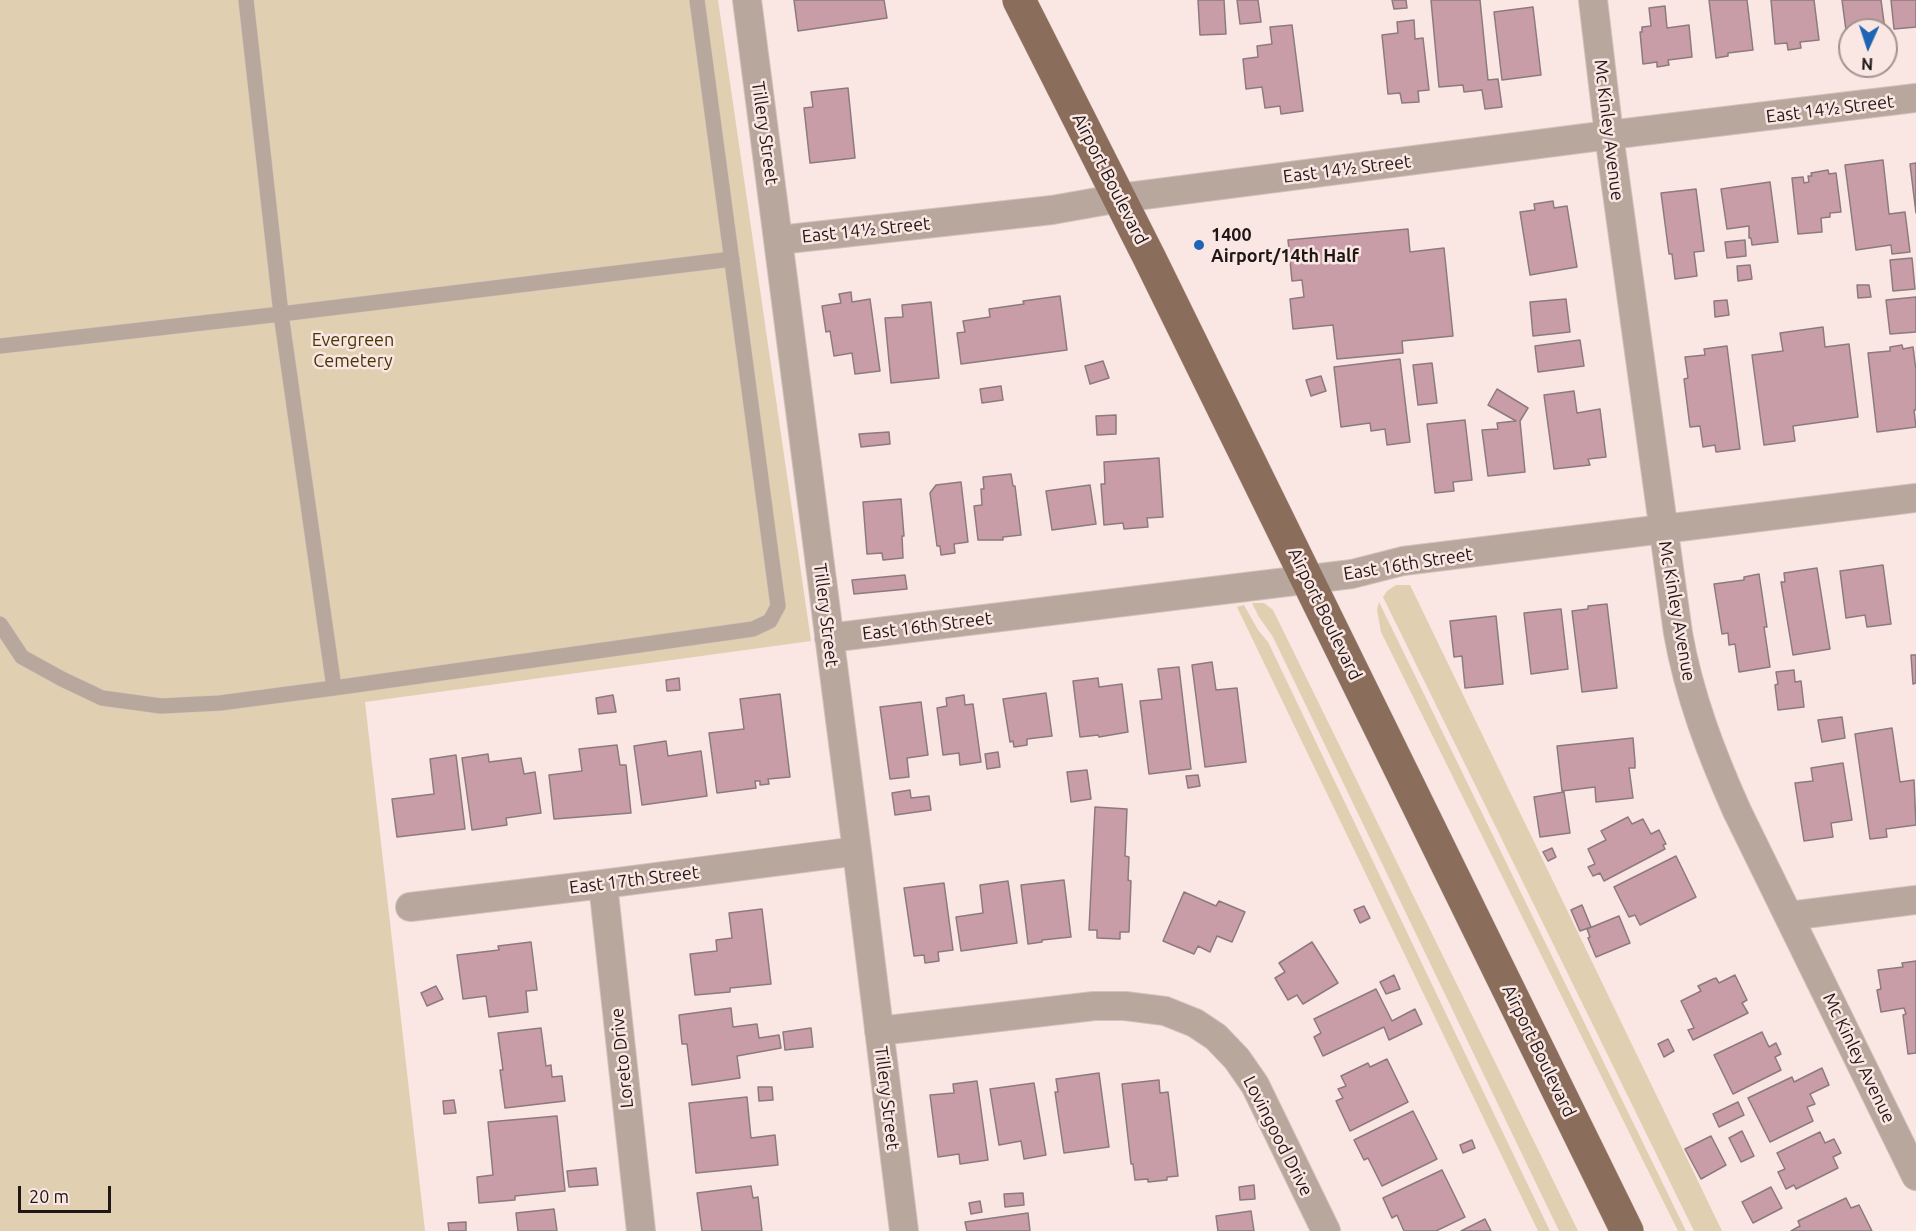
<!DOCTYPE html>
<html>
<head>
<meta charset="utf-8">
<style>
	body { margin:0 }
	#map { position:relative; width:1916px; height:1231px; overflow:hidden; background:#fae6e2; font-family:Ubuntu,sans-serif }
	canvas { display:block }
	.north { position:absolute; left:1838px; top:18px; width:60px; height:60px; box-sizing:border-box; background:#fae6e2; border:2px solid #a29390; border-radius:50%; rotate:183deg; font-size:16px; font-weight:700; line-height:24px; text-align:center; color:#1e1716 }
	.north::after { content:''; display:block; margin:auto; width:21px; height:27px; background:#1d64b4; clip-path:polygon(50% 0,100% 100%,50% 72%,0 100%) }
	.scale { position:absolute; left:18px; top:1186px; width:93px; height:27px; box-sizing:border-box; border:3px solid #1e1716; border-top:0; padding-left:8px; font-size:18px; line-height:21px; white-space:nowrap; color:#1e1716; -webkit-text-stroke:4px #fae6e2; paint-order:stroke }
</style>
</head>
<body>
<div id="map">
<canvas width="1916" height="1231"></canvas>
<div class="north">N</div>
<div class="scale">20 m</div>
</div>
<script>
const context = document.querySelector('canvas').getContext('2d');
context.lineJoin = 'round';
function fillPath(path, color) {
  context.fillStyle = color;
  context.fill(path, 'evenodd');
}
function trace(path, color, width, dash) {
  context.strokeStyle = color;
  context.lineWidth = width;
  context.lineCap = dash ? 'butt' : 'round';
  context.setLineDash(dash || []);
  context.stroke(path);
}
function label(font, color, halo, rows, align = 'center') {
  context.font = font + ' Ubuntu,sans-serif';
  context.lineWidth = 5;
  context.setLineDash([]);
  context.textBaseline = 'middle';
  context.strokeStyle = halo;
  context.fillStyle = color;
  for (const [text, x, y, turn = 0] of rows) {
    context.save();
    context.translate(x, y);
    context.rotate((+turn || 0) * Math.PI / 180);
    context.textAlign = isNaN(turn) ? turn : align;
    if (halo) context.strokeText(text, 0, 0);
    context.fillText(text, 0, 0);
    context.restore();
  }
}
const green = new Path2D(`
	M0,0h718l93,641 -446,61 60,529h-425z
	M1396,585h14l312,646h-28l-311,-634 4,-6z
	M1379,602l307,629h-8l-297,-599 -4,-22z
	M1252,603h12l9,7 305,621h-19l-286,-594 -14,-20z
	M1244,605l14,25 10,12 282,589h-12l-301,-624z`);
const building = new Path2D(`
	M794,0h90l3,18 -89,13z
	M1198,0h26l2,34 -26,1z
	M1237,0h21l3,22 -21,2z
	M1392,0h14l1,8 -13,1z
	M1431,0h49l8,80 10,-1 4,28 -17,2 -3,-19 -18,2 -1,-7 -24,2z
	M1709,0h38l6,50 -25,3v3l-12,2z
	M1771,0h43l5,40 -19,2 1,6 -13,2 -1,-7 -12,1z
	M1842,0h39l4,30h-35v13l-1,-5h-2z
	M1891,0h25v27l-22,2z
	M1665,6l2,22 22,-3 3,32 -24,3 1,5 -12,2v-5l-14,2 -3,-32h2v-5l9,-1 -2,-18z
	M1533,7l8,68 -39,5 -8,-68z
	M1414,20l1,19 8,-1 6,52 -11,1 1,11 -17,1 -2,-10 -12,1 -6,-59 16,-2 -1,-11z
	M1292,25l11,86 -22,3 -1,-8 -15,2 -3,-21 -16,2 -3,-30 15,-2 -1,-11 15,-2 -2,-17z
	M848,88l7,70 -45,5 -6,-55 9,-1 -2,-15z
	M1883,160l6,54 16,-2 5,40 -18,2 -1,-9 -35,5 -11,-85z
	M1916,163v50l-6,-49z
	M1828,170l1,4 7,-1 5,39 -11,1v4l-9,1 1,14 -24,2 -6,-56 11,-1 1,6 5,-1 -1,-6h4l-1,-3z
	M1770,182l8,60 -26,3 -1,-7h-2v-12l-22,3 -6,-40z
	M1696,189l8,62 -10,1 3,24 -22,3 -3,-25h-3l-8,-61z
	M1553,201l1,7 13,-2 10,61 -47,8 -10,-63 15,-2 -1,-6z
	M1408,229l2,23 34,-4 9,88 -51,5 1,12 -66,6 -4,-34 -40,4 -3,-30 14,-2 -2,-17 -10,1 -4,-41z
	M1745,240l1,16 -19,2 -2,-16z
	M1912,258l3,31 -22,2 -3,-31z
	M1750,265l2,14 -14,2 -1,-15z
	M1857,285h12l2,12 -13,1z
	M851,292l1,10 18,-3 10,72 -25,3 -3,-21 -18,3 -4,-25 -4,1 -4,-26 19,-3 -2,-9z
	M1060,296l7,54 -106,14 -4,-31 8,-1 -2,-11 27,-4 -1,-8 35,-5 -1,-3z
	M1916,297v35l-26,2 -4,-34z
	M1566,299l4,33 -37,4 -3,-34z
	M1727,300l2,15 -14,2 -1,-16z
	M931,302l8,76 -48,5 -6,-65 18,-1 -1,-12z
	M1823,327l2,20 24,-3 9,73 -65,9 2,15 -31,4 -12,-90 31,-4 -3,-18z
	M1580,340l4,26 -46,6 -3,-26z
	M1902,345l1,4 10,-2 3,23v40h-2l2,17 -39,5 -9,-79 22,-2v-4z
	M1727,346l13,103 -24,3 -1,-7 -12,2 -3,-21 -10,1 -6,-48 4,-1 -3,-21 20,-2 -1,-6z
	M1400,359l10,83 -23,3 -2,-16 -14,2 -1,-8 -29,4 -7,-60z
	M1103,361l6,17 -19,6 -5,-18z
	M1432,363l5,40 -19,2 -5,-40z
	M1321,376l5,15 -15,5 -5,-16z
	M1001,386l2,14 -21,3 -2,-14z
	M1497,389l31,19 -8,13 5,51 -37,4 -6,-46 16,-1 -1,-6 19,-2 -28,-16z
	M1574,391l3,22 23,-4 6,48 -18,2 2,6 -36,4 -10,-74z
	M1116,415v19l-19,1 -1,-19z
	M1465,420l7,60 -19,2 1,9 -19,2 -8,-69z
	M889,432l1,12 -29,3 -2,-13z
	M1159,458l4,59 -16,1 1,9 -24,2 -1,-6 -19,2 -3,-41h4l-1,-22z
	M1011,474l2,12h2l6,49 -18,2v3h-25l-4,-34 8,-1 -1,-16h3l-1,-12z
	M961,482l7,60 -14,2 1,9 -14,2 -1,-9h-3l-7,-53 6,-8z
	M1090,485l6,39 -44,6 -6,-39z
	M901,499l3,37h-2l1,22 -20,2 -1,-7 -15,1 -4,-52z
	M1883,565l8,59 -24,3 -2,-12 -19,3 -6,-47z
	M1817,568l13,81 -37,6 -12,-73h4l-1,-9z
	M1759,574l8,53h-3l6,40 -31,5 -4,-28 -6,1 -1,-12 -6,1 -8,-50 30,-4v-3z
	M905,575l2,14 -53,5 -2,-14z
	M1607,604l10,84 -35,4 -10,-81 16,-2v-3z
	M1561,609l7,60 -37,5 -7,-61z
	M1496,616l7,68 -38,4 -3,-32 -8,1 -4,-36z
	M1911,655h5v28l-3,1z
	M1212,662l4,28 21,-2 9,74 -41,5 -13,-102z
	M1179,667l12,102 -42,5 -9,-73 22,-2 -4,-30z
	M1794,670l1,12 6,-1 3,26 -26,3 -3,-25 3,-1 -2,-12z
	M679,678l1,12 -13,1 -1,-11z
	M1098,678l1,9 23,-3 6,48 -29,5 -1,-2 -18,2 -7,-56z
	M1046,693l6,43 -25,3v6l-13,2 -1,-6 -3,1 -7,-43z
	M780,694l10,83 -22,2 1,5 -9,1v-4h-5l1,7 -39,5 -8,-60 35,-4 -4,-30z
	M613,695l3,17 -18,2 -2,-16z
	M964,695l1,10 8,-1 8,58 -21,3 -1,-12 -16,2 -6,-47 10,-2 -1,-8z
	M921,702l7,53 -21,3 2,19 -19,2 -10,-72z
	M1842,717l3,21 -23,4 -4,-22z
	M1892,728l8,54 14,-2 2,45 -30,4 1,8 -17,2 -15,-105z
	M1633,738l2,24v6h-6l4,30 -37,4 -1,-15 -33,4 -5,-45z
	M666,741l2,15 33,-5 6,45 -65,9 -8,-59z
	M617,745l3,20h6l5,48 -77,6 -5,-44 33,-4 -3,-22z
	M998,752l2,15 -13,2 -2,-15z
	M488,754l1,8 32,-4 3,16 11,-2 6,41 -35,5 1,7 -35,5 -10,-72z
	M456,755l9,74 -68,8 -5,-38 42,-5 -4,-35z
	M1843,763l9,57 -21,3 2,14 -29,4 -9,-58 18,-2 -2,-13z
	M1087,770l4,29 -20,3 -4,-30z
	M1198,775l2,11 -12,2 -2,-12z
	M910,790l1,8 18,-2 2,14 -36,5 -3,-22z
	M1564,792l6,41 -30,4 -6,-40z
	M1095,807l32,2 -2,47 4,1 -1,23 3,1 -2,51h-9v7l-23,-1v-8h-8z
	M1628,817l4,7 11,-5 8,15 8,-4 7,14 -3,1 2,4 -61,32 -4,-8 -7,3 -5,-9 7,-3 -7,-15 18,-9 -5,-9z
	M1552,848l4,9 -8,4 -5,-9z
	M1676,856l20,41 -56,28 -5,-10 -6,2 -15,-30z
	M1064,880l7,57 -29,3v2l-14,2 -7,-59z
	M1008,881l9,62 -56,8 -5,-34 27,-4 -3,-28z
	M944,883l9,67 -15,2 1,9 -14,2 -1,-8 -10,1 -10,-68z
	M1184,892l32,14 3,-5 26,11 -13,30 -15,-6 -7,16 -12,-6 -4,8 -31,-13z
	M1582,905l9,22 -11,4 -9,-21z
	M1364,906l6,12 -10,5 -6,-13z
	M762,909l9,75 -41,4v4l-35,3 -5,-41 27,-3 -1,-11 16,-2 -3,-25z
	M1619,916l11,27 -34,14 -8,-19 2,-1 -3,-8z
	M531,942l6,48 -11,1 2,21 -39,5 -3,-21 -23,3 -6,-44 42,-5 -1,-4z
	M1312,942l26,41 -35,21 -6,-9 -9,5 -13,-22 10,-6 -6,-9z
	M1916,961v92l-8,1 -5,-39 3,-1 -2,-6 -23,4 -4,-22 4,-1 -3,-19 25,-3 -1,-4z
	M1394,975l6,14 -14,5 -6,-12z
	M1735,975l12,25 -5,3 6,10 -55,27 -5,-10 6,-2 -13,-27 20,-10 -3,-5 15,-7 3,-1 3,5z
	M436,986l7,13 -16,7 -6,-13z
	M1376,989l16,32 23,-12 7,15 -33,16 -5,-13 -61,29 -9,-19 7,-4 -7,-14z
	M731,1008l2,19 24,-3 2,14 20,-3 2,13 -44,8 3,22 -48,7 -5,-41h-5l-3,-29z
	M541,1028l5,38 5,-1 1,12 10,-1 3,25 -60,7 -5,-38h3l-5,-37z
	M811,1028l2,19 -28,3 -2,-18z
	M1762,1032l7,15 7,-4 5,11 -6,3 6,13 -48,24 -19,-39z
	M1668,1039l6,12 -10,6 -6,-13z
	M1387,1059l21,43 -58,29 -14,-30 7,-3 -5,-9 8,-3 -5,-10 27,-13 2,4z
	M1822,1068l7,17 -19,9 5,10 -8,3 6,14 -43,21 -22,-44 44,-21 2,5z
	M1099,1073l10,74 -45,6 -9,-61h3l-2,-13z
	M1159,1080l1,13 8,-1 10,84 -11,1v3l-19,2v-3l-13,1 -2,-16h-2l-9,-80z
	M977,1081l11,79 -28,4 -1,-10 -21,3 -8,-62 24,-2 -1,-9z
	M1034,1083l12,72 -22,4 -3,-18 -22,4 -9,-56z
	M758,1087h14l1,13 -14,1z
	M747,1097l4,41 24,-3 3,30 -82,8 -7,-70z
	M454,1100l2,13 -12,1 -1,-13z
	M1738,1102l6,13 -25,12 -6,-13z
	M1413,1111l24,48 -55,27 -14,-28 -4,2 -10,-20z
	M557,1116l8,75 -50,5v4l-36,3 -2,-26 16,-2 -5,-53z
	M1742,1131l12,25 -13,6 -12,-24z
	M1820,1132l5,11 9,-4 7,14 -8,4 5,11 -42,21 -2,-4 -8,4 -8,-17 7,-3 -8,-16z
	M1711,1136l15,29 -25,14 -16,-30z
	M1472,1140l3,8 -12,5 -3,-8z
	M596,1168l2,17 -29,2 -2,-16z
	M1442,1170l23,47 -29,14h-32l-7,-16 -5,3 -9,-20z
	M1254,1185l1,14 -15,1 -1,-13z
	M751,1186l2,12 5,-1 4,34h-60l-5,-38z
	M1771,1187l11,21 -29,15 -11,-21z
	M1023,1193l1,12 -19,2 -1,-13z
	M1846,1198l5,10 8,-3 13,26h-81l9,-5 -2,-5z
	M980,1201l2,11 -11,2 -2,-11z
	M554,1209l3,22h-39l-2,-18z
	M1251,1211l3,20h-36l-2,-15z
	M1028,1213l2,18h-63l-2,-9z
	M1485,1219l6,12h-30z
	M466,1222v9h-17l-1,-8z`);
const lane = new Path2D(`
	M246,0l35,314 53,374
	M0,346l281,-32 451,-55
	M0,624l22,33 40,22 40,19 59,8 59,-3 114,-15 419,-59 17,-8 8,-15 -81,-606`);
const street = new Path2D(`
	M747,0l110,851 47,380
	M1593,0l16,135 69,498c11,62 33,120 59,178l179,365
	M779,240l273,-30 68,-12 489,-63 307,-37
	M829,638l523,-64 51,-13 513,-63
	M603,884l38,347
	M410,907l193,-23 254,-33
	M1789,916l127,-16
	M879,1031l215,-25h31l40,5 30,12 21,14 21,22 18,26 71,146`);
const primary = new Path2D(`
	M1019,0l130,257 478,974`);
const markers = [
	[1199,245,6,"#1d64b4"]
];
const streetNames = [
	["East 14½ Street",1830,109,-7],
	["Mc Kinley Avenue",1609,130,83],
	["Tillery Street",765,133,82],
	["East 14½ Street",1347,169,-7],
	["Airport Boulevard",1110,179,63],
	["East 14½ Street",866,230,-6],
	["East 16th Street",1408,564,-9],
	["Mc Kinley Avenue",1677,611,80],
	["Airport Boulevard",1325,614,64],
	["Tillery Street",826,615,83],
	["East 16th Street",927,626,-7],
	["East 17th Street",634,880,-7],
	["Airport Boulevard",1539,1051,64],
	["Loreto Drive",622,1058,-96],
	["Mc Kinley Avenue",1859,1058,64],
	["Tillery Street",887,1098,83],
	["Lovingood Drive",1278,1136,63]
];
const poiNames = [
	["1400",1211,235],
	["Airport/14th Half",1211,256]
];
const parkNames = [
	["Evergreen",353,340],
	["Cemetery",353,361]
];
fillPath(green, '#e0cfb0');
fillPath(building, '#c99da8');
trace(building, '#8c7a7e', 1.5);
trace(lane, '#d2c1bd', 16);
trace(street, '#d2c1bd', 30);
trace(primary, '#d2c1bd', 34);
trace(lane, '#b7a79c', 15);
trace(street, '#b7a79c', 28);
trace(primary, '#8a6d5a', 33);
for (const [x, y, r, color] of markers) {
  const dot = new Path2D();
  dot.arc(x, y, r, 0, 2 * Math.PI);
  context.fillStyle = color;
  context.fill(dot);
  trace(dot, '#fae6e2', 2);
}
label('18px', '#1e1716', '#fae6e2', streetNames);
label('bold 18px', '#1e1716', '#fae6e2', poiNames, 'left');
label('18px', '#4a3404', '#fae6e2', parkNames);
</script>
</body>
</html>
